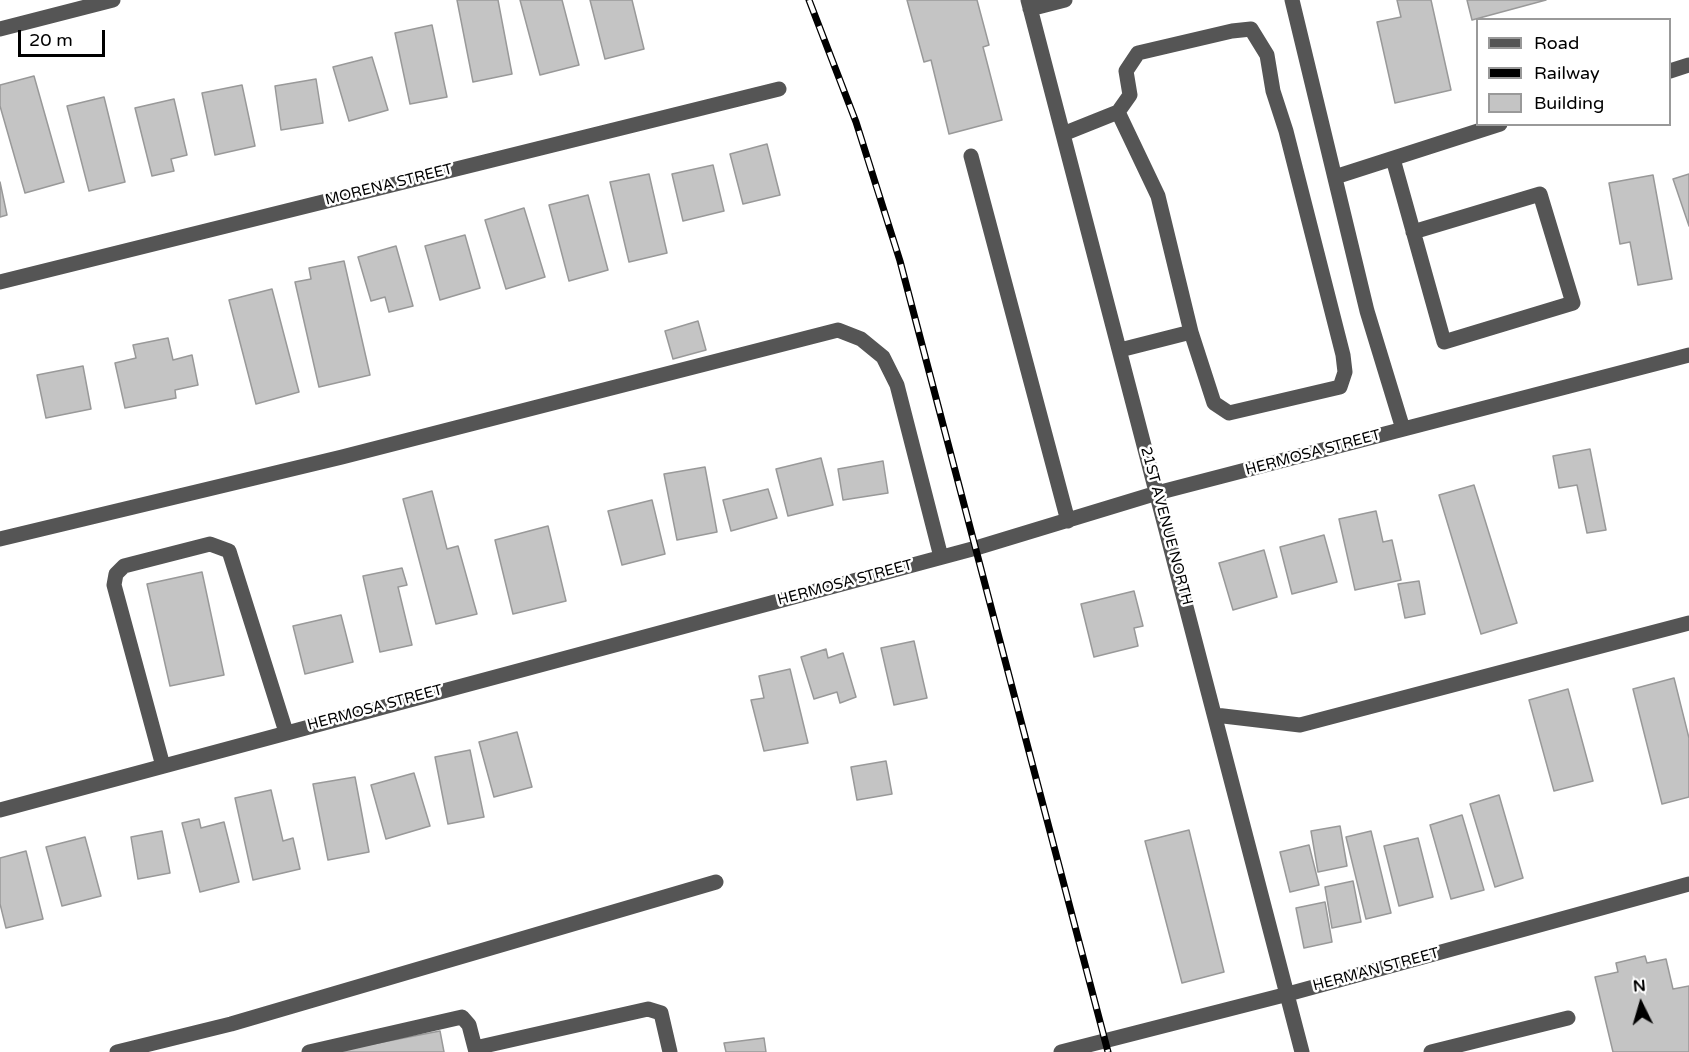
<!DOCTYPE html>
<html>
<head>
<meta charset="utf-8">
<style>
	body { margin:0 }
	#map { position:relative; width:1689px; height:1052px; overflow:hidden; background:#fff; font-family:"Varela Round",sans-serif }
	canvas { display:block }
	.legend { position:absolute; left:1476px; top:18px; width:195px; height:108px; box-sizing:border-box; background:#fff; border:2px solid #999; margin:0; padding:8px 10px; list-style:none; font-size:18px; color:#000 }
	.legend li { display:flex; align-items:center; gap:12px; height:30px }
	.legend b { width:30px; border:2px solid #999 }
	.north { position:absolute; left:1611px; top:974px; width:60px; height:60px; -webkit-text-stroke:4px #fff; paint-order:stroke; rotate:355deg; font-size:16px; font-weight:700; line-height:24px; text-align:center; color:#000 }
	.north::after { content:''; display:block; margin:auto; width:21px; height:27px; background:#000; clip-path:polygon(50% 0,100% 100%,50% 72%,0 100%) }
	.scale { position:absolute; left:18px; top:30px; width:87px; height:27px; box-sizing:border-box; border:3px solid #000; border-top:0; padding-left:8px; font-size:18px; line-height:21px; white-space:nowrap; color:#000; -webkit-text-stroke:4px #fff; paint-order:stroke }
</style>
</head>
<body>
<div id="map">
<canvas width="1689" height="1052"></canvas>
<ul class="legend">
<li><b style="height:8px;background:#555"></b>Road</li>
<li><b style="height:8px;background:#000"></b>Railway</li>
<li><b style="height:16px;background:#c4c4c4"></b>Building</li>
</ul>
<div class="north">N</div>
<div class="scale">20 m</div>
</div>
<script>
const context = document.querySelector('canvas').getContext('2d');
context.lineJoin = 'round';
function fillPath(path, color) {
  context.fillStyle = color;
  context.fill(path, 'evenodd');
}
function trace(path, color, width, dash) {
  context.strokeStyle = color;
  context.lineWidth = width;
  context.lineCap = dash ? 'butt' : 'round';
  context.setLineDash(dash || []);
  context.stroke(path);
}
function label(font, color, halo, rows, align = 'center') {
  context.font = font + ' "Varela Round",sans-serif';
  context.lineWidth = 5;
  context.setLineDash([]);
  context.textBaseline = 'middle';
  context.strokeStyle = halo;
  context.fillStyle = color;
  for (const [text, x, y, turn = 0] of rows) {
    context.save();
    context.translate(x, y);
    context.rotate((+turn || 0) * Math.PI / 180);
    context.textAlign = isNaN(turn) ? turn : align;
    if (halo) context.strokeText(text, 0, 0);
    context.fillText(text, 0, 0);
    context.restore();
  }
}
const building = new Path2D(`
	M457,0h41l14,74 -39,8z
	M520,0h42l17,65 -39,10z
	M590,0h42l12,49 -39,10z
	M907,0h70l12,45 -6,2 19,73 -53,14 -18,-74 -7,2z
	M1397,0h34l20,90 -56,13 -18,-81 24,-5z
	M1467,0h79l-74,20z
	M432,25l15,72 -37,7 -15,-71z
	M372,57l16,53 -39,11 -16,-54z
	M34,76l30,106 -39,11 -25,-87v-21z
	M316,79l7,44 -42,7 -6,-44z
	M242,85l13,61 -40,9 -13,-62z
	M104,97l21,85 -36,9 -22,-85z
	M174,99l13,56 -16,4 3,12 -22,5 -17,-68z
	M767,144l13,51 -37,9 -13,-50z
	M713,165l11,46 -41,10 -11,-47z
	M649,174l18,79 -38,9 -19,-80z
	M1689,174v52l-16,-47z
	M1653,175l19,104 -34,6 -8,-43 -10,2 -11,-61z
	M0,182l7,33 -7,2z
	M588,195l20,75 -39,11 -20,-76z
	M524,208l21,69 -39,12 -21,-69z
	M465,235l15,53 -40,12 -15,-54z
	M396,246l17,60 -24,6 -4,-15 -14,4 -13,-44z
	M344,261l26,114 -51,12 -24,-105 16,-3 -2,-11z
	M272,289l27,103 -43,12 -27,-104z
	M698,321l8,29 -33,9 -8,-28z
	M168,338l5,22 19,-5 6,30 -23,5 1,8 -51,10 -10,-45 21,-5 -3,-13z
	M83,366l8,43 -45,9 -9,-43z
	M1590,449l16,81 -19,3 -10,-48 -18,3 -6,-32z
	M821,458l12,47 -45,11 -12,-47z
	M883,461l5,32 -45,7 -5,-31z
	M705,467l12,65 -40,8 -13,-66z
	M1474,485l43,138 -36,11 -42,-139z
	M768,489l9,29 -46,13 -8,-31z
	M432,491l15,58 11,-3 19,68 -41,10 -33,-125z
	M652,500l13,54 -43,11 -14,-54z
	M1376,511l7,31 9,-2 9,40 -46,10 -16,-71z
	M548,526l18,75 -53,13 -18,-74z
	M1324,535l13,47 -45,12 -12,-47z
	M1264,550l13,47 -44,13 -14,-47z
	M402,568l5,17 -9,2 14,58 -32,7 -17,-76z
	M202,572l22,103 -54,11 -23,-102z
	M1419,581l6,33 -20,4 -7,-34z
	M1134,591l9,35 -9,2 4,18 -44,11 -13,-53z
	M341,615l12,47 -48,12 -12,-48z
	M914,641l13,57 -33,7 -13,-57z
	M826,649l2,9 15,-5 13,44 -16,6 -3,-11 -23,7 -13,-42z
	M790,669l18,74 -44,8 -13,-51 13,-2 -5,-22z
	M1674,678l15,60v59l-27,7 -29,-115z
	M1568,689l25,92 -39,10 -25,-91z
	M517,732l15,55 -38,10 -15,-55z
	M470,750l14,67 -36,7 -13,-67z
	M886,761l6,33 -35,6 -6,-33z
	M414,773l16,53 -44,13 -15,-54z
	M355,777l14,75 -41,8 -15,-76z
	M271,790l12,51 10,-3 7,31 -47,11 -18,-82z
	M1499,795l24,83 -28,9 -25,-83z
	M1462,815l22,75 -33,9 -21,-74z
	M199,819l2,9 23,-6 15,60 -39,10 -18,-69z
	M1340,826l7,40 -29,6 -7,-41z
	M1189,830l35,142 -42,11 -37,-142z
	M162,831l8,42 -32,6 -7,-42z
	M1371,831l20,82 -25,6 -20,-82z
	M85,837l16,59 -39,10 -16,-59z
	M1418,838l15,59 -34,9 -15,-60z
	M1309,845l10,40 -29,7 -10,-40z
	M26,851l17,68 -37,9 -6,-24v-46z
	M1353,881l8,41 -29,6 -7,-41z
	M1325,902l7,40 -28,6 -8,-40z
	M1645,956l2,7 19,-4 7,30 16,-3v66h-76l-18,-75 23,-5 -2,-9z
	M440,1031l4,21h-113z
	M764,1038l2,14h-40l-2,-9z`);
const minor = new Path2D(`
	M1028,0l274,1052
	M1292,0l75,311 36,118
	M1030,9l35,-9
	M0,29l113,-29
	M1670,71l19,-6
	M1063,134l55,-22 12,-17 -4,-24 12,-18 94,-22 19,-2 16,26 6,36 13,40 57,224 2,17 -5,15 -111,26 -15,-10 -23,-71 -33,-136 -40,-84
	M971,156l97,365
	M1393,159l51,183 129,-39 -33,-109 -127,38
	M1335,177l165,-53
	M0,282l779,-193
	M1120,350l71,-18
	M0,539l342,-82 496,-127 23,9 22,18 14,28 44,172
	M1215,715l85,10 389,-102
	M163,766l-49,-181 2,-11 8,-8 86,-22 19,7 57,181
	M0,810l976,-262 181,-55 532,-138
	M475,1048l173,-39 13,4 9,39
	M117,1052l114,-28 485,-142
	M309,1052l153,-35 7,8 7,27
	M1061,1052l227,-58 401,-110
	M1431,1052l137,-34`);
const rail = new Path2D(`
	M809,0l47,122 44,139 208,791`);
const streetNames = [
	["MORENA STREET",389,185,-14],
	["HERMOSA STREET",1313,453,-15],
	["21ST AVENUE NORTH",1166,526,75],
	["HERMOSA STREET",845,583,-15],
	["HERMOSA STREET",375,708,-15],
	["HERMAN STREET",1376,970,-15]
];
fillPath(building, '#c4c4c4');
trace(building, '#999', 1.5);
trace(minor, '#555', 15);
trace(rail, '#000', 7);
trace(rail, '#fff', 4.5, [14]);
label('15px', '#000', '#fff', streetNames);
</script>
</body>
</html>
